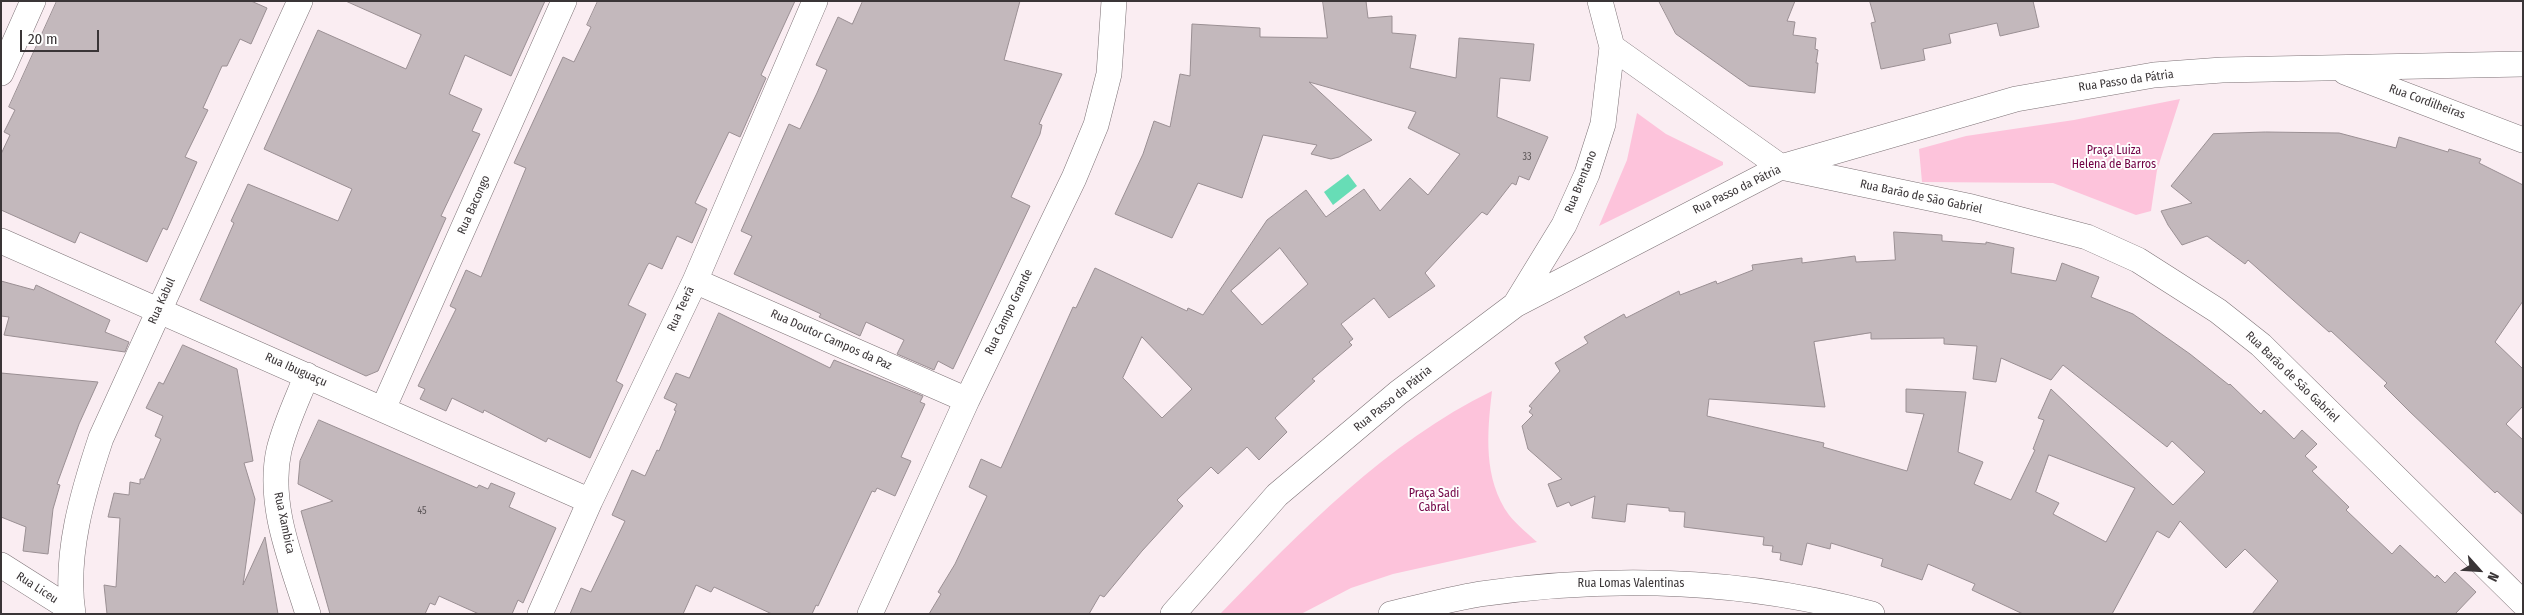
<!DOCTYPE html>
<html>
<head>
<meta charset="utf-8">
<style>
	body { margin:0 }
	#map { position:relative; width:2524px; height:615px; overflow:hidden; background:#faedf2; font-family:"Fira Sans Condensed",sans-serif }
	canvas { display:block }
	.frame { position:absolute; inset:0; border:2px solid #3a3537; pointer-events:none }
	.north { position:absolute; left:2454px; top:545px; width:50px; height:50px; -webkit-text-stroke:4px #fefefe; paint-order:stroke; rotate:116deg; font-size:14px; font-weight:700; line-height:20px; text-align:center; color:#3a3537 }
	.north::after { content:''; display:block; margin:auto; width:18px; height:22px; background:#3a3537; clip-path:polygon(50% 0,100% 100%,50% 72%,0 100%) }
	.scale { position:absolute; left:20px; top:30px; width:79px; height:22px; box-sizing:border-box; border:2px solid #3a3537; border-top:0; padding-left:6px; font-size:15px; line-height:18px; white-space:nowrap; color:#3a3537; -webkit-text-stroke:4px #fefefe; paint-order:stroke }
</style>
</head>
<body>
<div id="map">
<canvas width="2524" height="615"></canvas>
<div class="frame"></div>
<div class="north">N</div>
<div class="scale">20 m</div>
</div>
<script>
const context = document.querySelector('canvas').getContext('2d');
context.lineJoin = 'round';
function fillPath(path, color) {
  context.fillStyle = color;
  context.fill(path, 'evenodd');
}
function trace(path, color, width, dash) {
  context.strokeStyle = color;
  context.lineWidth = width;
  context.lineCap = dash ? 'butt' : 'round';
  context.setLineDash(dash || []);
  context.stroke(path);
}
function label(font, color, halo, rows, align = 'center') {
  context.font = font + ' "Fira Sans Condensed",sans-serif';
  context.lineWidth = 4;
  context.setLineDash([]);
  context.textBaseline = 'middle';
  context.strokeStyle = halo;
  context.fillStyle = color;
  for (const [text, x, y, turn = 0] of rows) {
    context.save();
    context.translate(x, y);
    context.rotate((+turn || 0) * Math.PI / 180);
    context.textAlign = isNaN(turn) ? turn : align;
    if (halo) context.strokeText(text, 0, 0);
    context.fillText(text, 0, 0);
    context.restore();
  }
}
const green = new Path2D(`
	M2180,99l-23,71 -6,41 -15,4 -83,-32 -131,-1 -3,-33 47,-13 108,-16z
	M1637,113l29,21 57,28v3l-124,61 28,-66z
	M1492,391c-5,42 -9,88 17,124 8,10 19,19 28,27l-144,32 -42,14 -50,26h-81c81,-83 167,-172 272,-223z`);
const water = new Path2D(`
	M1348,174l9,12 -24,19 -9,-13z`);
const building = new Path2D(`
	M57,1h194l16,7 -16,36 -11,-5 -13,27h-5l-19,42 5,2 -23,47 12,5 -30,68 -4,-2 -16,34 -67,-30 -5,11 -74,-33v-56l9,-19 -6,-3 11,-22 -6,-3z
	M346,1h199l-34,75 -46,-21 -16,39 33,15 -10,22 8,3 -39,82 5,2 -68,153 -12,5 -166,-76 34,-77 -3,-2 17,-37 90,37 14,-32 -88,-40 54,-119 88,39 15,-34z
	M598,1h197l-34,74 5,3 -26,59 -11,-5 -34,71 12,6 -15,34 -15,-7 -15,33 -13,-6 -2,3 -19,39 18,9 -30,67 7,4 -33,73 -42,-20 -2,4 -62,-32 -1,3 -31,-15 -6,13 -26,-12 5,-10 -7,-3 38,-77 -6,-3 16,-36 15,7 45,-109 -12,-5 49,-106 11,5 17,-35 -4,-2z
	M863,1h157l-16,59 58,14 -23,50 3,1 -2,9 -29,63 19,9 -77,163 -15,-8 -4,9 -37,-16 7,-14 -38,-18 -6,14 -41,-19 2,-3 -87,-40 18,-38 -11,-5 48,-107 11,5 17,-36 10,-23 -11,-5 22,-48 14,7z
	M1323,1h43l2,17 24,-2v17l24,2 -6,33 46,10 3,-40 75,6 -4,37 -30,-3 -3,39 51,20 -19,43 -10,-4 -3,9 -4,-2 -25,32 -5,-3 -57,61 10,13 -46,32 -15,-20 -33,26 12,15 -4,3 3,3 -40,34 3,2 -40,37 12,14 -28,28 -12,-13 -29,27 -7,-7 -34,33 6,6 -41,45 -38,46 -4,-2 -11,19h-160l12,-20 -3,-2 17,-28 32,-68 -18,-9 12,-28 20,9 72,-161 3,1 19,-40 92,43 1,-3 15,7 64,-95 39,-30 20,27 38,-28 16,22 30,-33 18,17 32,-41 -52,-26 8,-16 -107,-30 63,58 -33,17 -8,2 -20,-5 6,-9 -54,-10 -21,63 -44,-15 -26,55 -57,-24 28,-60 11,-33 16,6 10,-53 10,2 2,-52 68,4v9l67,1zM1280,248l28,36 -46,41 -31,-34zM1142,337l50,52 -30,29 -39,-40z
	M1659,1h136l-8,20 8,1 -2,13 23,3 -1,11 3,1 -2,13h2l-3,30 -66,-7 -73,-52z
	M1870,1h163l6,26 -39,9 -3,-13 -48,11 2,9 -28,6 2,11 -44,9 -10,-46 4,-1z
	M2266,132l73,1 57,15 3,-11 49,15 1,-3 32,10 -2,4 44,22v116l-28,41 28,27v37l-17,18 17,16v75l-26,-24 -2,2 -86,-82 -25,-25 3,-3 -56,-52 -2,1 -81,-72 -3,4 -38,-28 -25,9 -14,-20 -7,-14 31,-8 -21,-17 42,-52z
	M1894,232l48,3v6l44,3v-2l28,6 -3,25 45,8 6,-18 37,14 -8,20 42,17 57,40 39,31 1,-1 31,30 3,-4 30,29 8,-9 15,14 -12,12 12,11 -5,4 37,36 -3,3 46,44 8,-9 35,33 2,-3 8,8 10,-11 21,20 -21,22h-203l26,-33 -33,-32 -19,19 -46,-47 -11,17 -12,-7 -45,83h-89l-51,-24 3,-6 -47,-20 -6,16 -41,-14 2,-7 -52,-16 -1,6 -23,-6 -5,22 -22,-5 1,-7 -9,-1 1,-6 -10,-1 1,-8 -80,-10 1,-15 -16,-1v-3l-42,-4 -2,18 -33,-4 3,-22 -24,10 -2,-4 -12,5 -9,-23 14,-5 -34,-30 -6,-23 11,-11 -4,-3 3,-4 -3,-2 31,-35 -5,-8 33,-20 -4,-6 40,-23 2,4 53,-27 1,4 36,-14 1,3 36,-14 -1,-5 50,-7v5l53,-7 1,6 39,-2zM1871,333v6l73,-1v6l33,2 -4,33 23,3 5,-24 50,22 12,-15 104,82 5,-6 33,31 -32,33 -122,-116 -13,29 6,2 -11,29 2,1 -24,50 -37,-16 9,-22 -25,-10 8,-60 -60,-3v23l18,2 -17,57 -84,-24 1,-4 -117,-27 2,-17 116,8 -11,-65zM2049,455l86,33 -29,54 -53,-28 6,-11 -23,-11z
	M1,281l33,9 2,-5 74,35 -5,12 24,10 -4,10 -121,-17 5,-18 -8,-1z
	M719,313l111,55 4,-8 89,36 -3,6 5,2 -24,53 10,4 -16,35 -18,-8 -2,4 -3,-1 -54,115 -2,-1 -4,9h-40l-58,-27 -3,5 -15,-7 -13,29h-113l11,-26 10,4 34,-71 -13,-6 20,-45 13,6 12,-26 2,1 17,-40 -2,-1 3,-6 -13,-6 12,-25 13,5z
	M183,345l54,24 16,92 -9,2 11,36 -12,86 22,-48 13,77h-171l-3,-29 12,2 4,-69 -12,-1 6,-24 15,2 1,-13 10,2v-5h4l17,-40 -6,-3 8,-20 -17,-8 13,-26 4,2z
	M1,373l97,9 -19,42 -22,60 3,1 -7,24 -5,45 -25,-3 3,-24 -25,-10z
	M319,420l158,68 2,-3 9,4 3,-6 24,10 -6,14 47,21 -33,75 -5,-3 -6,14h-33l-40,-18 -4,9 -5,-2 -5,11h-95l-29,-103 32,-10 -35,-17 2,-23z`);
const minor = new Path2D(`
	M1612,47l169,120 191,40 115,30 51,23 80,51 43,34 262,258
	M2345,72l178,68
	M1,73l32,-72
	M1,241l589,260
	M695,281l272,119
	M1515,305l49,-80 23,-51 16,-50 9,-77 -12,-46
	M307,375c-10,25 -22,50 -28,75 -12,55 13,112 29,164
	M383,409l181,-408
	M1,565l71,45
	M73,614c-9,-59 10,-122 28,-176l199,-437
	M540,614l50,-113 105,-220 120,-280
	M870,614l97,-214 107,-222 22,-53 13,-51 5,-73
	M1173,614l104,-119 121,-102 117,-88 266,-138 235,-68 138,-24 68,-5 301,-6
	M1391,614c29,-7 59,-15 89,-20 131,-19 264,-15 392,20`);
const numberNames = [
	["33",1527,157],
	["45",422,511]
];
const streetNames = [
	["Rua Passo da Pátria",2126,81,-8],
	["Rua Cordilheiras",2427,102,20],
	["Rua Brentano",1581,182,-68],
	["Rua Passo da Pátria",1737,190,-26],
	["Rua Barão de São Gabriel",1921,197,12],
	["Rua Bacongo",474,205,-66],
	["Rua Kabul",162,301,-66],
	["Rua Teerã",681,309,-65],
	["Rua Campo Grande",1009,312,-64],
	["Rua Doutor Campos da Paz",831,340,24],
	["Rua Ibuguaçu",296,370,24],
	["Rua Barão de São Gabriel",2292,377,44],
	["Rua Passo da Pátria",1393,399,-39],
	["Rua Xambica",284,523,78],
	["Rua Lomas Valentinas",1631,584],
	["Rua Liceu",37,588,33]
];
const parkNames = [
	["Praça Luiza",2114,151],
	["Helena de Barros",2114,165],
	["Praça Sadi",1434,494],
	["Cabral",1434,508]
];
fillPath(green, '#fdc3db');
fillPath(water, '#67ddb6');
fillPath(building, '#c3b8bc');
trace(building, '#9a8f93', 1);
trace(minor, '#7d7276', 26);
trace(minor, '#fff', 25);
label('10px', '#5c5658', null, numberNames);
label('12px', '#3a3537', '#fefefe', streetNames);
label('12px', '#710044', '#fefefe', parkNames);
</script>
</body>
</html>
